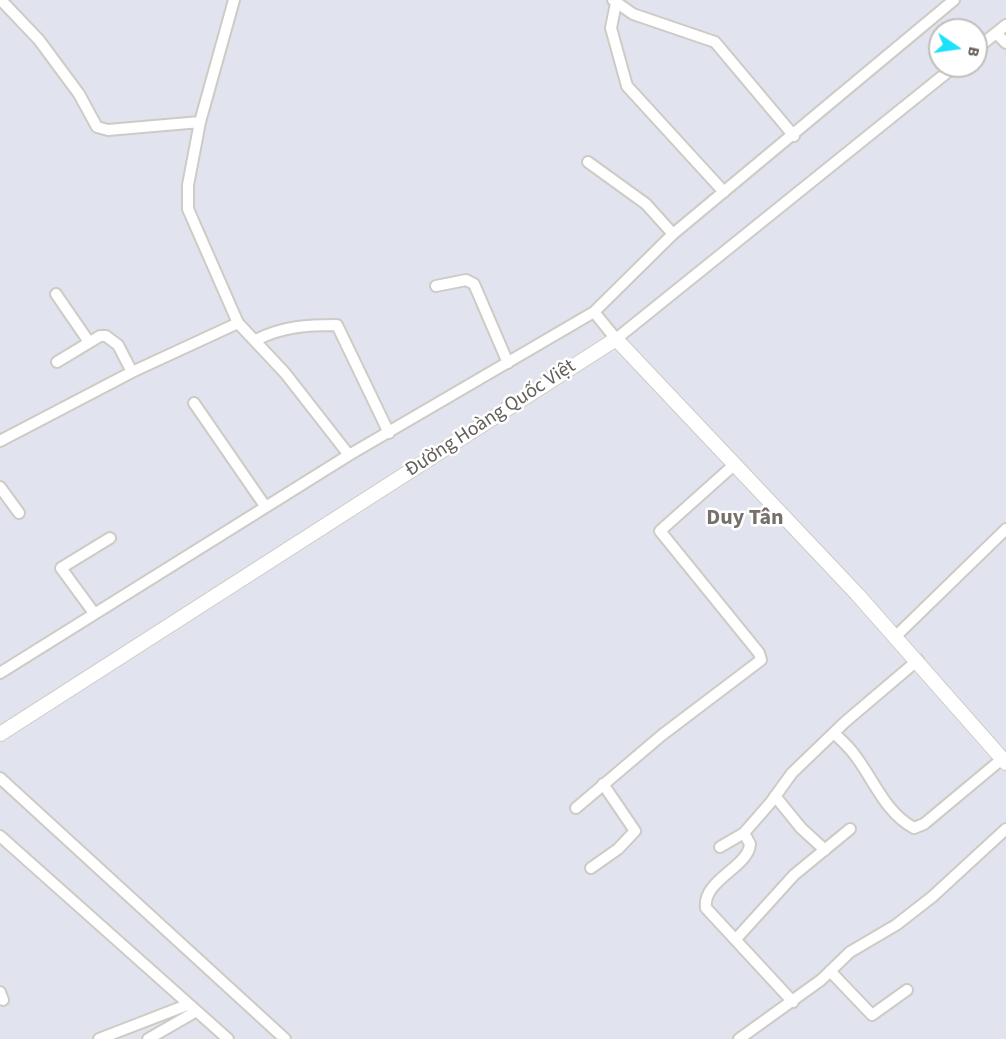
<!DOCTYPE html>
<html>
<head>
<meta charset="utf-8">
<style>
	body { margin:0 }
	#map { position:relative; width:1006px; height:1039px; overflow:hidden; background:#e1e3ee; font-family:"Source Sans 3",sans-serif }
	canvas { display:block }
	.north { position:absolute; left:928px; top:18px; width:60px; height:60px; box-sizing:border-box; background:#fff; border:2px solid #c1bfbd; border-radius:50%; rotate:103deg; font-size:16px; font-weight:700; line-height:24px; text-align:center; color:#645f5a }
	.north::after { content:''; display:block; margin:auto; width:21px; height:27px; background:#1ce1f9; clip-path:polygon(50% 0,100% 100%,50% 72%,0 100%) }
</style>
</head>
<body>
<div id="map">
<canvas width="1006" height="1039"></canvas>
<div class="north">B</div>
</div>
<script>
const context = document.querySelector('canvas').getContext('2d');
context.lineJoin = 'round';
function trace(path, color, width, dash) {
  context.strokeStyle = color;
  context.lineWidth = width;
  context.lineCap = dash ? 'butt' : 'round';
  context.setLineDash(dash || []);
  context.stroke(path);
}
function label(font, color, halo, rows, align = 'center') {
  context.font = font + ' "Source Sans 3",sans-serif';
  context.lineWidth = 5;
  context.setLineDash([]);
  context.textBaseline = 'middle';
  context.strokeStyle = halo;
  context.fillStyle = color;
  for (const [text, x, y, turn = 0] of rows) {
    context.save();
    context.translate(x, y);
    context.rotate((+turn || 0) * Math.PI / 180);
    context.textAlign = isNaN(turn) ? turn : align;
    if (halo) context.strokeText(text, 0, 0);
    context.fillText(text, 0, 0);
    context.restore();
  }
}
const minor = new Path2D(`
	M1,0l38,40 40,54 18,33 11,3 92,-8
	M234,0l-34,122 -12,63v24l50,114 47,50 64,82
	M613,0l20,14 82,28 79,94
	M616,3l-5,25 16,58 97,106
	M996,33l10,10
	M976,49l30,-24
	M588,162l58,42 27,30
	M436,286l30,-6 8,4 34,79
	M56,294l33,48
	M594,312l79,-78 281,-234
	M256,340c27,-14 52,-15 81,-15l52,108
	M57,362l43,-26h6l12,9 14,27
	M194,403l71,103
	M0,441l132,-69 106,-49
	M0,487l19,26
	M94,613l-33,-45 49,-30
	M896,636l110,-107
	M0,673l349,-218 245,-143 22,27 339,-273
	M834,733c7,7 14,13 20,21 19,24 31,59 60,74l10,-4 78,-65
	M0,778l285,261
	M775,796l26,32 24,22
	M576,808l86,-73 99,-75 -2,-7 -99,-122 75,-67
	M744,833l6,11c-1,23 -48,36 -44,64l87,94
	M0,836l228,203
	M720,847l24,-14 27,-31 21,-29 53,-51 73,-62
	M591,868l27,-19 17,-18 -32,-47
	M736,939l58,-64 56,-46
	M830,971l42,44 35,-25
	M0,992l3,8
	M99,1039l88,-34
	M148,1039l47,-27
	M739,1039l82,-59 29,-28 46,-27 36,-28 74,-68`);
const tertiary = new Path2D(`
	M0,734l616,-395 241,255 149,169`);
const streetNames = [
	["Đường Hoàng Quốc Việt",491,419,-33]
];
const quarterNames = [
	["Duy Tân",745,519]
];
trace(minor, '#cecbc5', 14);
trace(tertiary, '#cecbc5', 16);
trace(minor, '#fff', 10);
trace(tertiary, '#fff', 14);
label('20px', '#645f5a', '#fff', streetNames);
label('bold 22px', '#76706a', '#fff', quarterNames);
</script>
</body>
</html>
